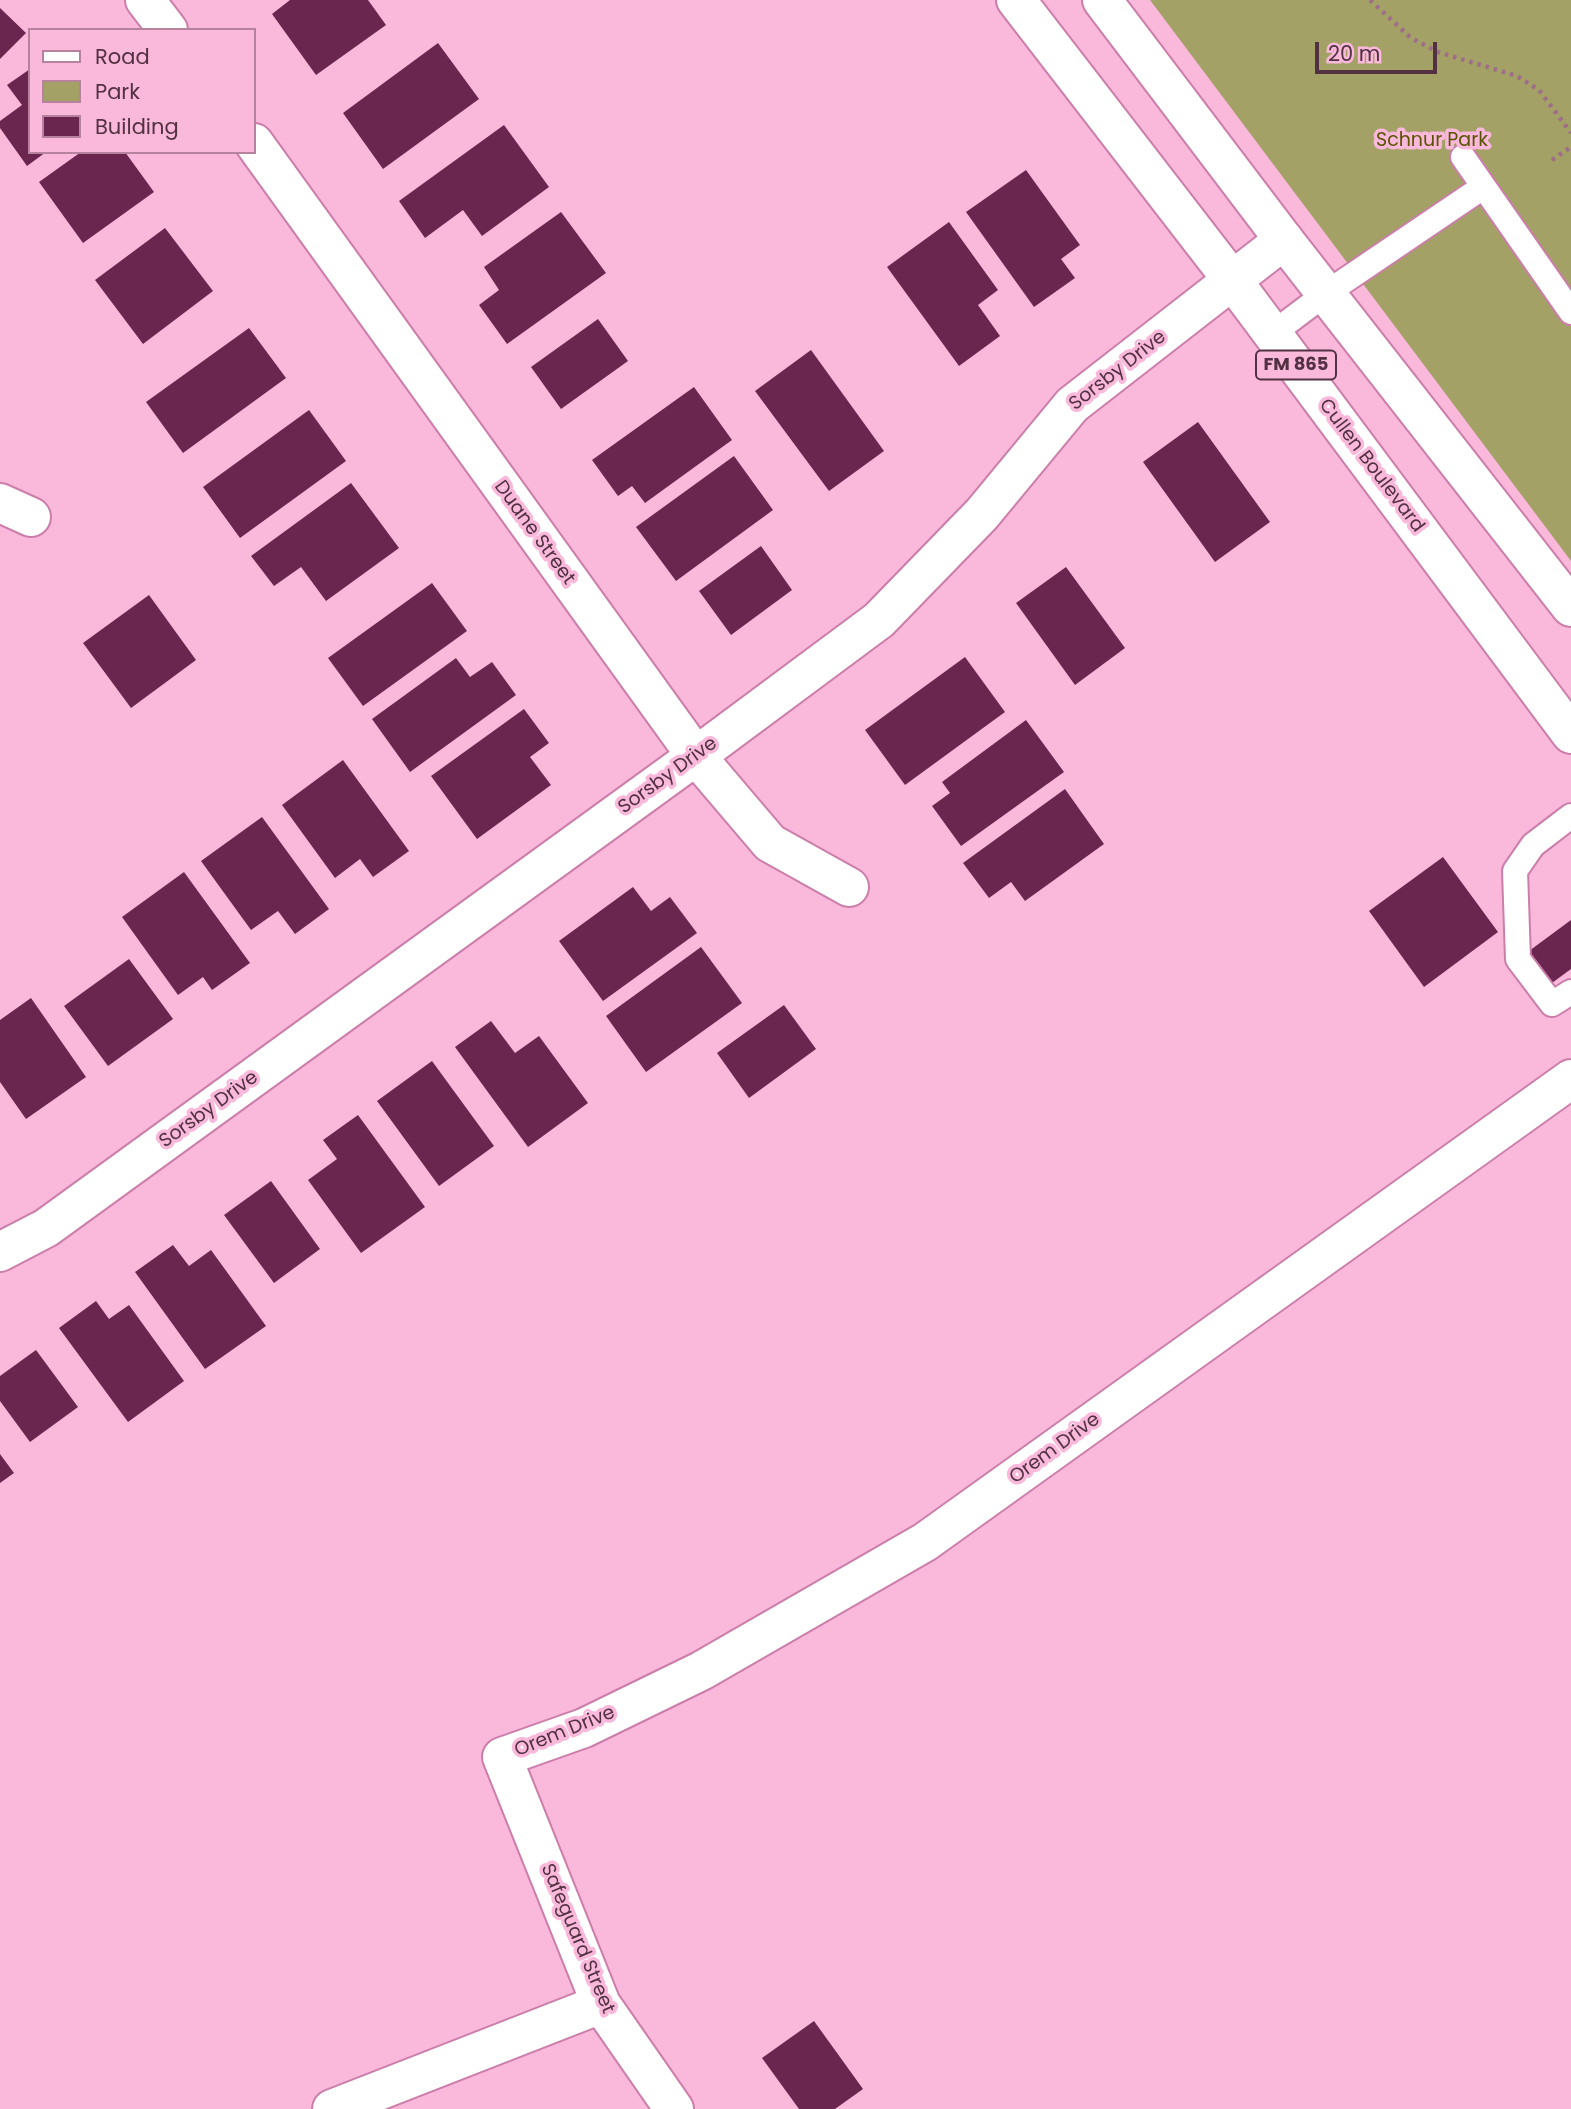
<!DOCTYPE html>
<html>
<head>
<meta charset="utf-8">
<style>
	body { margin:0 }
	#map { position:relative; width:1571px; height:2109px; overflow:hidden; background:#fab8db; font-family:Poppins,sans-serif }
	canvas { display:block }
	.legend { position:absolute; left:28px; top:28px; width:228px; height:126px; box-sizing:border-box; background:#fab8db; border:2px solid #b7829e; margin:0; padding:9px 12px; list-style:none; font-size:21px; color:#523143 }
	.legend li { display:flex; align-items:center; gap:14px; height:35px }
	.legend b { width:35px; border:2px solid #b7829e }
	.scale { position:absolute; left:1315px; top:42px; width:122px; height:32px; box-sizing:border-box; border:4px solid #523143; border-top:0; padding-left:9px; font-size:21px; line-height:24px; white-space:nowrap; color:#523143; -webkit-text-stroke:5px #fab8db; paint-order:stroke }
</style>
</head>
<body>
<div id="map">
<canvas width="1571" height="2109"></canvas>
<ul class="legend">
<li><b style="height:9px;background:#fff"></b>Road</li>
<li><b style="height:19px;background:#a3a165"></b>Park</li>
<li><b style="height:19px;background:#6b2650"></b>Building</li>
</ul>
<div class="scale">20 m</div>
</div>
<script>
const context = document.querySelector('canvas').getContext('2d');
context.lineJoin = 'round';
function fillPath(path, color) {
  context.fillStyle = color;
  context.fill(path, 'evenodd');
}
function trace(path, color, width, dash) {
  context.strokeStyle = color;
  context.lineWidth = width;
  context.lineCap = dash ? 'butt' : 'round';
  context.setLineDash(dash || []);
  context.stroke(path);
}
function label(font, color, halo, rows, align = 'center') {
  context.font = font + ' Poppins,sans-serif';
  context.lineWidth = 7;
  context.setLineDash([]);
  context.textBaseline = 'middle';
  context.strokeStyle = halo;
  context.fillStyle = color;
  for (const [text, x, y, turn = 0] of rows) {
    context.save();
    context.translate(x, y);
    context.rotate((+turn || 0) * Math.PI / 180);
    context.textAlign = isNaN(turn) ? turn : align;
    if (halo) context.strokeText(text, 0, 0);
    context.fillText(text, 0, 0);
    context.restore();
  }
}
const green = new Path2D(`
	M1150,0h421v561z`);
const building = new Path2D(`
	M290,0h78l18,25 -70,50 -44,-61z
	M0,8l26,25 -26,26z
	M438,43l41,56 -96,70 -40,-56z
	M30,69v83h16l-19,14 -27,-38v-7l22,-16 -15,-20z
	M504,125l45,62 -67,49 -19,-26 -38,28 -26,-37z
	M81,152h44l29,40 -71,51 -44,-61z
	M1026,170l54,75 -19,14 14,19 -41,29 -68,-95z
	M561,212l45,61 -99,71 -28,-39 20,-15 -15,-23z
	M949,222l49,68 -20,15 22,31 -41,30 -72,-99z
	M165,228l48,63 -70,53 -48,-64z
	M598,319l30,42 -67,48 -30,-42z
	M249,328l37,50 -103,75 -37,-51z
	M811,350l73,101 -55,40 -74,-100z
	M694,387l38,53 -87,63 -13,-17 -14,10 -26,-36z
	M309,410l37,51 -106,77 -37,-51z
	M1198,422l72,100 -55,40 -72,-100z
	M734,456l39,54 -97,71 -40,-54z
	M351,483l48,65 -73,53 -25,-34 -27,19 -23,-30z
	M761,546l31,44 -61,45 -32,-44z
	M1066,567l59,81 -50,37 -59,-82z
	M432,583l35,48 -104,75 -35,-48z
	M149,595l47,65 -65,48 -48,-65z
	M965,657l40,55 -100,73 -40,-55z
	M456,658l14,19 22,-15 24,33 -106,77 -38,-53z
	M524,709l25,34 -19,14 21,28 -74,54 -46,-63z
	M1026,720l38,52 -103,74 -29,-40 18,-13 -8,-11z
	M343,760l66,91 -36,26 -13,-18 -25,19 -53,-73z
	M1065,789l39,55 -79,57 -14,-19 -22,16 -26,-35z
	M262,817l67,92 -34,25 -17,-23 -27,19 -50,-69z
	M1443,857l55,75 -74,55 -55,-76z
	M184,872l66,91 -38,27 -9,-13 -25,18 -56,-78z
	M633,887l18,24 19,-14 27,36 -94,68 -44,-60z
	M1571,920v49l-19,14 -23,-32z
	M701,947l41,56 -96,69 -40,-56z
	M129,959l44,60 -65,47 -44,-60z
	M31,998l55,79 -60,42 -26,-37v-62z
	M784,1005l32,44 -67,49 -32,-45z
	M491,1021l24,32 24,-17 49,67 -60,44 -73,-100z
	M432,1061l62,85 -55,40 -62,-85z
	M358,1115l67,92 -64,46 -53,-73 29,-21 -14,-19z
	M271,1181l49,68 -46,34 -50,-68z
	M173,1245l16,21 22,-16 55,76 -61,43 -70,-97z
	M96,1301l13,18 20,-14 55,76 -56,41 -69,-94z
	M36,1350l42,57 -48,35 -30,-41v-25z
	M0,1454l14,19 -14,10z
	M814,2021l49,68 -28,20h-36l-37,-51z`);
const path = new Path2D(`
	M1370,0l41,38 27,14 79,24 22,14 32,43
	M1552,160l19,-13`);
const service = new Path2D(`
	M1463,157l108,155
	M1272,334l53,-40 158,-107
	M1571,816l-38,29 -18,26 3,88 34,45 19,-12`);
const minor = new Path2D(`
	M145,0l23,30
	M254,143l442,613 74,87 79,44
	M0,503l31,14
	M0,1252l46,-24 650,-472 183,-136 103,-106 90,-109 212,-165
	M332,2109l269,-105
	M674,2109l-73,-105 -99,-247 82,-29 117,-57 224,-129 646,-463`);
const primary = new Path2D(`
	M1016,0l217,281 338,453
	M1102,0l182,240 287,367`);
const shields = [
	[1296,365,80]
];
const shieldNames = [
	["FM 865",1296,365]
];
const parkNames = [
	["Schnur Park",1432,141]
];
const streetNames = [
	["Sorsby Drive",1118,371,-38],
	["Cullen Boulevard",1371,466,53],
	["Duane Street",534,533,54],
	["Sorsby Drive",668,776,-36],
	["Sorsby Drive",209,1110,-36],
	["Orem Drive",1055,1449,-36],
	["Orem Drive",565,1732,-22],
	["Safeguard Street",577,1939,67]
];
fillPath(green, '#a3a165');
fillPath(building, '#6b2650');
trace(service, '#cb7ea9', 28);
trace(minor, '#cb7ea9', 42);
trace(primary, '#cb7ea9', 42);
trace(path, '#9e6e88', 4.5, [3.5, 5]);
trace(service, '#fff', 24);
trace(minor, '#fff', 38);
trace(primary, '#fff', 38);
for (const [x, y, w] of shields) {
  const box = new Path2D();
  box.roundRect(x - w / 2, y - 14.5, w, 29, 5);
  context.fillStyle = '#fab8db';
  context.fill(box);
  trace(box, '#523143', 2);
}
label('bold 18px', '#523143', null, shieldNames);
label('19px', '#595401', '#fab8db', parkNames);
label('19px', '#523143', '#fab8db', streetNames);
</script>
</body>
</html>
